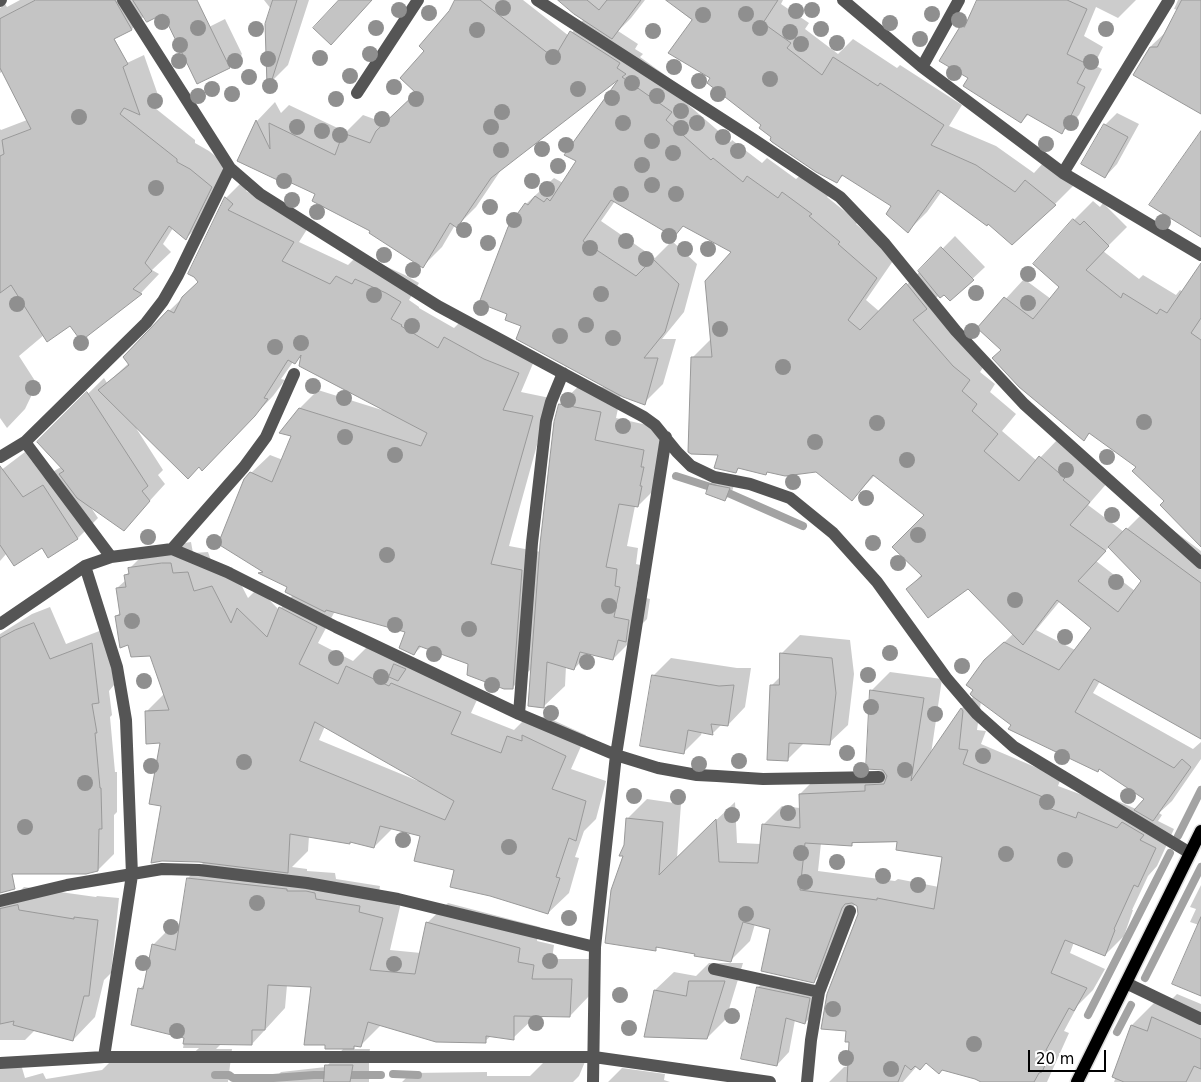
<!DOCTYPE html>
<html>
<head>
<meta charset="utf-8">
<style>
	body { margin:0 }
	#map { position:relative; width:1201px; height:1082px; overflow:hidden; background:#fff; font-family:"DejaVu Sans",sans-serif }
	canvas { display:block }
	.scale { position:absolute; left:1028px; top:1050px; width:78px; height:22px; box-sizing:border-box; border:2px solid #000; border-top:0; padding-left:6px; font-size:15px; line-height:18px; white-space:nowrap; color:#000; -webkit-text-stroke:4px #fff; paint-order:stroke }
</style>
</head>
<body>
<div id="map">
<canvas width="1201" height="1082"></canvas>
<div class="scale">20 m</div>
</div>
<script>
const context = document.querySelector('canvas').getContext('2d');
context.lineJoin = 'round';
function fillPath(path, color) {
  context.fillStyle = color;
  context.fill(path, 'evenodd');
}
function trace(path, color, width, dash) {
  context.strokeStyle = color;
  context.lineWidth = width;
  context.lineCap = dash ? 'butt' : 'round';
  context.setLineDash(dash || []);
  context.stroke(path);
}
const shadow = new Path2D(`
	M20,0h167l-43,16 -12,13 -18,9 13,25 17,-8 14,40 -8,9 45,36v3l14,8 21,17 -25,52 -19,18 -13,-10 -10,16 8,8 -19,18 7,4 -18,19 -60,46 -11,-15 -26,11 -25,21 18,28 -12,25 -18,19 -7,-10v-289l1,1 26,-10 -24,-49 -3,2v-65l5,-4 2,3z
	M264,0h45l-21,65 -19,19 2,-75z
	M460,0h63l46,36 15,-17 -24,-19h85l-14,18 -13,13 20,13 -3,5 8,5 -3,3 50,36 -6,8 47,41 1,-2 30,23 5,-5 29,21 6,-5 28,20 -3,3 31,25 -2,2 39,34 -29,42 14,12 75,-76 30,31 -35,33 -6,-7 -5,2 -7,7 56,58 -8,12 15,12 -5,8 26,22 -14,17 35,30 22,-23 49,44 -20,23 36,27 22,-22 55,41v185l-101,-55 -7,12 100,56 8,-7v17l-29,42 -13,12 3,2 -4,6 16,8 -17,37 -9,10 -16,34h1l-9,26 -19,19 -31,-13 -4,11 35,16 -12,21 -15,15 -14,26 5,2 -22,49h-66l1,-3 -55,-18 -10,5 -14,16h-74l15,-15 5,-1 10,-152 -2,-9 -2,-1 -22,58 -19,19 -43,-53 -16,-4 -5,17 -19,19 -72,-14 -4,3 -30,-94 3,-37 19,-19 34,5 -4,54 58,-56 2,41 24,1 2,-19 19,-19 18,2v-14l19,-19 60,-2 4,-4 -12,-78 19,-19 52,7 -11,75 31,-46 12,-12 11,-35 29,-28 -46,-46 -60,2 14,-15 3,-60 -50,-39 -23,24 -35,-28h-49l-2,2 -26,-6 -5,5 -15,-18 -28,-96 20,-20 21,-86 -49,-27 -11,11 -58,-35 -14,20 54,37 17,-17 25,23 -13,48 -22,27h14l-13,45 -19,19 -23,-9 -5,24 49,11 -5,55 -22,22h-3l-8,40 11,2 -2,16 4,1 -5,30 15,4 -3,20 -11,11 -1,7 -22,22 -24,-6 -15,16 -8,-3 -1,20 -22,21 -11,-39 -20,20 -43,-25 -47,-17 -8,8 -7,-23 -72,-20 -17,32 35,18 14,-14 114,44 -10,22 43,17 14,-14 11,4 5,-4 42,19 -15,34 35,12 -10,38 -12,12 -9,26 4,1 -10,35 -21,20 -92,-44 -35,-34 -28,-7 -19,19 -23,-6 -42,-5 -1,15 -16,16 15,2v2l28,2 1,6 44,7 -1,6 23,6 -12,52 31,3 6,-30 21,-20 92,24 -3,14 17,4 -2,14h39l-1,36 -20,21 -36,-1v3l-21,20 -22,-2 -6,5 -104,-16 -21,21 -4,-1 -4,4h18l-2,12h1v21h-98l10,-10 45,-5 18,-19 -32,-62 -25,-1 -2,23 -33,36 -30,-1 -6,6h16l-4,33h-228v-14l20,-7 5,17 18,-5 3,6 56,-9 10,-10h74l13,-12h-16l2,-11 -45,-48 6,-7 8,-38 20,-20 6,2 8,-48 17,-17 -43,-56 -1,-63 -15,-30 19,-19 -14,-38 -22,-12 -13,-27 5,-4 -4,-24 9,-8 -1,-4 5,-5 -1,-2 21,-21 41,-6 2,11 15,-1 7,20 17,-5 16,31 10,-10 21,22 14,-15 -5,-9 -28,-13 3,-3 -12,-97 19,-18 13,5 10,-25 6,-26 19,-19 64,20 1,-1 -80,-55 -9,9 -1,-1 -12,17 4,1 -12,16 -52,55 -22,15 -63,-38 27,42 -5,5 7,9 -41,45 -34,-23 8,12 -20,20 -29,18 -6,-10 -36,7 -7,8v-90l25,-19 19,25 17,-10 -22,-25 65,-64 3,5 22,-20 40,-52 31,-30 26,-83 18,-18 7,5 -5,6 65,32 -12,19 49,23 7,-7 19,3 31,14 14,8 -10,17 10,7v1l35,20 9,-9 74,35 -16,38 29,6 -41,148 32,6 19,-148 22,-21 26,5 -85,-63 3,-121 28,-26 9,5 15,-23 -12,-6 57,-79 -120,92 -27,40 -19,19 -2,-1 -13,22 -19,19 -106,-72 -27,-13 -2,2 -50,-23 19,-39 18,-19 6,11 8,-8 57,27 17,-17 22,8 32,-30 9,-43zM1109,547l33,34 -7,10 -39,-30zM1060,601l32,26 -17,23 -39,-20zM981,701l31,23 86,47 2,-3 46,31 -10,10 -37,-16 -6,6 -35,-13 3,-8 -80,-34 5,-13 -9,-1zM325,726l94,54 -1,1 -99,-41zM899,840l45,16 -5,31 -41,-8 -3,2 -77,-10 3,-28 30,2 4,-4z
	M668,0h115l-2,4 28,19 -4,6 33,25 15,-15 44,29 3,-3 62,40 -13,21 47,20 38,27 10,-11 30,23 -19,19 -67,19 -46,-32 -15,21 -19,19 -15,-25 -49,-31 -7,6 -64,-44 -10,-13 -51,-46 -18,-59z
	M979,0h157l-18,18 -22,-11 -12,29 19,11 -9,18 8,4 -23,46 -17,17 -33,-18 -8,8 -51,-44 -8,-52 9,-9z
	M1178,0h23v113l-67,-39 18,-29 15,-14 11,-21 -4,-1z
	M225,19l17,35 -12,13 -32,15 -5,-47z
	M1117,113l22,11 -22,40 -12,13v-52z
	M1093,201l7,6 3,-4 24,24 -24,24 36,28 4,-4 33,20 4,-5 3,2 18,-23v276l-63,-78 -48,-34 -6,6 -82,-90 -23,-21 45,-49 27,20 10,-12 13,-67z
	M716,478l19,5 -4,11 -6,6 -15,-16z
	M50,607l16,37 41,-16 7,57 -5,6 3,24 -2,2 5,55h2v40l-3,3v39l-16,16 -98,2v-238l32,-20z
	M800,635l50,5 4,34 -6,51 -19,18 -24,-1 -17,17 -16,-74 9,-9v-22z
	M671,658l66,10h14l-6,39 -17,18 -6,-1 -10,10 -10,-2 -1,3 -18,18 -30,-77z
	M1201,885v110l-2,-70 -9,-3 6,-13 -6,-2z
	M24,887l72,10 1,-1 22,2 -8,75 -7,7 -9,37 -22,23 -38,-10 -10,10h-25v-143h14z
	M709,963h34l-17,56 -19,19 -52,-48 19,-18 22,4z
	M771,975l51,11 -5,25 -12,12 -10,-3 -6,32 -12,13 -19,-78z
	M1177,994l24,10v78h-87l2,-5 -3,-1 19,-51 24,-24 10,4z
	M587,1057l-8,19 -6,6h-171l9,-9 76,-1v4h43l16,-16z
	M622,1068l43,6 -1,6 6,2h-62z`);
const stream = new Path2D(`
	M676,476l50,16 77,34
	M1178,836l23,-46
	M1145,978l56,-111
	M1088,1015l82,-162
	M1117,1032l14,-27
	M393,1074l25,1
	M215,1075h14l4,3h40l41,-3h67`);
const building = new Path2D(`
	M36,0h79l17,30 -18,9 14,25 -5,3 17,48 -16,-7 -4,6 57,45v3l13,7 22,18 -26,53 -17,-14 -24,37 7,8 -19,18 9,5 -61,47 -11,-15 -23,16 -36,-57 -11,8v-137l4,-2 -2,-14 29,-11 -31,-61v-49z
	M133,0h64l33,68 -33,16 -34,-70 -16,8z
	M273,0h24l-27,86 -3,-1 -2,-61z
	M339,0h33l-41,45 -18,-17z
	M455,0h25l74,58 16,-27 50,32 -3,5 9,6 -4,3 50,35 -6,8 45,40 2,-2 30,24 4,-6 31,22 4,-6 30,22 -3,2 31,26 -2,2 39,34 -29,42 12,10 46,-47 21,26 -14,11 40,46 17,14 -8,11 15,13 -5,7 26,23 -14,17 35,30 20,-25 26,22 -2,2 27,22 -20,23 36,26 -28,30 40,31 23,-31 -33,-34 18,-19 75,55v156l-107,-60 -19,33 99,56 8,-9 9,8 -38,54 -19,-11 10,-11 -45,-30 -1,3 -90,-43 3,-4 -39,-29 -2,-2 3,-4 -7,-5 18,-25 20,-18 55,28 32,-42 -34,-28 -34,45 -55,-56 -40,29 -22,-29 16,-13 -30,-29 32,-32 -51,-40 -21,26 -36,-29 -31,4 -18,-4 -1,3 -28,-7 -2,5 -22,-5 4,-13 -27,-1 -3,-2 3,-95h21l-7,-76 26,-29 -48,-26 -9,11 -63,-37 -28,41 53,35 17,-17 26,25 -14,48 -21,26h14l-13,47 -22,-8 -107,-58 5,-13 -16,-6 2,-6 -28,-11 29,-76 17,-24 3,2 7,-9 9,6 3,-4 3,3 26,-40 -12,-6 54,-75 -127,98 -34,50 -7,-5 -27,45 -54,-35 1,-2 -58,-30 3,-7 -30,-14 3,5 -51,-24 19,-41 14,29 -1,-26 66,32 8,-22 27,10 6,-12 40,-38 -16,-15 24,-27 -5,-5 30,-35z
	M558,0h29l12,10 8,-10h34l-29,39 -38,-25z
	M666,0h112l-15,23 28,20 -4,5 35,27 11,-18 45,29 2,-3 64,42 -13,20 45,20 39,27 10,-12 31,25 -44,40 -24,-21 -1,2 -49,-36 -30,43 -22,-19 5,-8 -49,-31 -5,8 -21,-11 -44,-30 -2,-2 1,-3 -12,-9 2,-3 -54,-42 3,-5 -42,-25 24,-33z
	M977,0h90l20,9 -20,45 20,10 -10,19 8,4 -23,47 -35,-20 -6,9 -58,-37 5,-8 -29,-17 22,-36 3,2z
	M1182,0h19v114l-68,-39 17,-28h7z
	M1104,124l24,13 -23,41 -24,-14z
	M1201,131v106l-52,-32z
	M225,197l8,7 -5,6 66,32 -12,19 48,23 6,-8 16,8 3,-5 31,14 15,9 -10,17 11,6 -1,1 37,22 6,-11 40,22 35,14 -16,37 30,6 -42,148 31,6 -9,119h-9l-37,-14 1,-11 -49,-18 -5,9 -15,-7 6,-16 -79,-22 -1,2 -40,-20 2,-5 -29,-14 5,-1 -45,-28 26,-65 6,-7 22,10 19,-46 -12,-3 20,-25 122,38 6,-13 -128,-67 2,-11 -6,9 -7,-4 -24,38 4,1 -13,17 -53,55 -3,-4 -11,12 -90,-89 31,-25 -6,-8 45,-47 6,3 8,-16 16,-15 -4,-5 -6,-3z
	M1073,219l7,6 4,-4 25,25 -23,24 35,28 2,-5 34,21 3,-5 7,4 34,-50v55l-10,15 10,7v207l-41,-42 4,-4 -32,-30 4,-4 -47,-34 -5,8 -65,-54 -27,-29 9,-8 -24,-22 27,-31 29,22 26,-32 -26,-23z
	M941,247l33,33 -24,21 -6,-6 -4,3 -22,-27z
	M87,392l61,94 -6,5 8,10 -26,30 -47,-33 -18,-24 5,-3 -27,-29z
	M559,404l42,8 -6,28 49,10 -3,17h3l-4,19h2l-4,21 -19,-3 -13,63 11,2 -2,17 5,1 -6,30 15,3 -3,22 -8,-2 -5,20 -33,-8 -6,18 -27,-8 -3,46 -16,-2 12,-162 14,-122z
	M0,466l23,31 20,-12 35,54 -30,19 -6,-10 -28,18 -14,-21z
	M709,484l21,4 -5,13 -19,-7z
	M162,563h9l2,10 15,-1 6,19 18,-5 19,37 6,-15 30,29 12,-30 38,20 -18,37 39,20 8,-18 43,20 2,-3 70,29 -10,22 50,19 6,-17 15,5v-6l44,21 -14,33 34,12 -10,40 -7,-3 -13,39 4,1 -12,36 -58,-18 -40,-9 4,-17 -40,-9 6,-25 -40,-10 -6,22 -24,-6v2l-60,-10 -2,39 -89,-11 -37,-1 -11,2 10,-57 -12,-2 11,-61 -14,1 -1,-33 24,-1 -19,-54 -19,1 -3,-12 -8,3 -5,-32 5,-1 -4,-27 10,-1 -2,-12 5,-1 -1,-6zM315,722l139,79 -9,19 -145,-59z
	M34,623l16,36 42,-16 7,60 -7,1 5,29h-2l5,55h1l1,41h-3l-1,42 -12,3h-74l3,15 -15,4v-255l15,-8z
	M780,653l52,5 4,35 -6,52 -41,-2 -1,18 -21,-1 3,-75h9z
	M394,664l12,5 -8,12 -9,-4z
	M652,675l67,11 15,-1 -6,41 -17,-2 2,11 -25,-5 -4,24 -44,-8z
	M870,690l54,8 -13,83 50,-73 2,3 -4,38 9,1 -5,14 80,33 -3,8 36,13 2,-6 39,16 5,-6 22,13 -4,5 16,8 -18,39 -4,-2 -20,44 1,1 -10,26 -40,-16 -14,33 36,15 -13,23 -5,-3 -23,42 5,2 -9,20 -3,1 -5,9h-53l-6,-3 -33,-9 -3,4 -13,-11 -6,7 -5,-4 -4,4 -6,-5 -7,17h-51l2,-40h-4l1,-11 -25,-2 6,-35 31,-80 -1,-8 -5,-3 -7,1 -3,4 -28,75 -53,-12 9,-42 -27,-7 -12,40 -37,-6 1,-2 -39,-7v4l-51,-8 6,-53 12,-34h-4l5,-11 2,-27 37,4 -4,53 57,-56 3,43 39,1 4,-39 38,4 -1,-34 66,-3v-6l19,-1 3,-8 -4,-6 -17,-1zM897,842l-1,8 46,7 -8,52 -57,-11v2l-77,-10 5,-47 47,3v-3z
	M187,878l100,11v2h19l9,2 1,6 44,7 -1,6 24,6 -13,52 45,4 11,-52 94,26 -2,14 16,3 -2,14h40l-2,38 -56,-1v24l-28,-4v7l-50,-1 -68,-20 -7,25 -7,-1v3h-29v-4h-21l7,-58 -43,-2 -3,45h-13v15l-69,-1 1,-6 -53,-13 7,-37 5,1 9,-45 23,6z
	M18,905l1,5 55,9v-2l24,3 -9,76h-5l-11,45 -60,-16 1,-4 -14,3v-115z
	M1201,917v79l-29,-12z
	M689,981h36l-18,58 -63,-2 10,-47 32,6z
	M757,987l53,11 -5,26 -19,-6 -9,48 -36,-7z
	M1152,1017l49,22v30l-7,-3 -8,16h-62l-12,-5 19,-52 16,6z
	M325,1065h28l-3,17h-26z`);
const minor = new Path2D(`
	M123,0l107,168 30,26 178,112 206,111 11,8 22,27 14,14 23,11 36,7 40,14 43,35 44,49 70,97 30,35 37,33 176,106
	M537,0l216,139 87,58 45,47 71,87 68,73 177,159
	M843,0l79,67 141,106 138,82
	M0,1l1,-1
	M922,67l37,-67
	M357,93l61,-93
	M1063,173l106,-173
	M25,442l121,-119 17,-22 15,-26 52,-107
	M0,457l25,-15 86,115
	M172,549l72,-82 22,-30 28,-63
	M85,566l32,101 9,53 6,155 -28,182
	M0,624l85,-58 26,-9 61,-8 55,23 109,55 183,87 97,41 42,13 39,7 20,1 46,3 116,-2
	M519,714l13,-171 14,-122 5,-19 12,-29
	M0,901l67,-16 95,-16 37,1 108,13 91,16 197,48
	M714,969l105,23
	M1126,983l75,36
	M0,1063l104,-6h490l176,25
	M593,1082l2,-135 21,-192 50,-318
	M807,1082l4,-42 8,-48 31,-81`);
const major = new Path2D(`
	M1077,1082l124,-251`);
const trees = [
	[503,8],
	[399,10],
	[812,10],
	[796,11],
	[429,13],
	[746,14],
	[932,14],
	[703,15],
	[959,20],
	[162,22],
	[890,23],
	[198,28],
	[376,28],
	[760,28],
	[256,29],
	[821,29],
	[1106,29],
	[477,30],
	[653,31],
	[790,32],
	[920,39],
	[837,43],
	[801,44],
	[180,45],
	[370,54],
	[553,57],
	[320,58],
	[268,59],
	[179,61],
	[235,61],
	[1091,62],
	[674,67],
	[954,73],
	[350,76],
	[249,77],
	[770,79],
	[699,81],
	[632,83],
	[270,86],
	[394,87],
	[212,89],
	[578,89],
	[232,94],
	[718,94],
	[198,96],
	[657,96],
	[612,98],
	[336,99],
	[416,99],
	[155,101],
	[681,111],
	[502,112],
	[79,117],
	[382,119],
	[623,123],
	[697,123],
	[1071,123],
	[297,127],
	[491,127],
	[681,128],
	[322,131],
	[340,135],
	[723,137],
	[652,141],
	[1046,144],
	[566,145],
	[542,149],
	[501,150],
	[738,151],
	[673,153],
	[642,165],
	[558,166],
	[284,181],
	[532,181],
	[652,185],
	[156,188],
	[547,189],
	[621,194],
	[676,194],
	[292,200],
	[490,207],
	[317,212],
	[514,220],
	[1163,222],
	[464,230],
	[669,236],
	[626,241],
	[488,243],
	[590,248],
	[685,249],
	[708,249],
	[384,255],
	[646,259],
	[413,270],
	[1028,274],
	[976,293],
	[601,294],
	[374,295],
	[1028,303],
	[17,304],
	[481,308],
	[586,325],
	[412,326],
	[720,329],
	[972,331],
	[560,336],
	[613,338],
	[81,343],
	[301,343],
	[275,347],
	[783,367],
	[313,386],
	[33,388],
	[344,398],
	[568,400],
	[1144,422],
	[877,423],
	[623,426],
	[345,437],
	[815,442],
	[395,455],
	[1107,457],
	[907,460],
	[1066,470],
	[793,482],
	[866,498],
	[1112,515],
	[918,535],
	[148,537],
	[214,542],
	[873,543],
	[387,555],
	[898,563],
	[1116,582],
	[1015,600],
	[609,606],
	[132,621],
	[395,625],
	[469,629],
	[1065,637],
	[890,653],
	[434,654],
	[336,658],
	[587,662],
	[962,666],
	[868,675],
	[381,677],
	[144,681],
	[492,685],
	[871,707],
	[551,713],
	[935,714],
	[847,753],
	[983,756],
	[1062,757],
	[739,761],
	[244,762],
	[699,764],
	[151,766],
	[861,770],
	[905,770],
	[85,783],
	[634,796],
	[1128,796],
	[678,797],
	[1047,802],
	[788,813],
	[732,815],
	[25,827],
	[403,840],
	[509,847],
	[801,853],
	[1006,854],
	[1065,860],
	[837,862],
	[883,876],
	[805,882],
	[918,885],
	[257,903],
	[746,914],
	[569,918],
	[171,927],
	[550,961],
	[143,963],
	[394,964],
	[620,995],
	[833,1009],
	[732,1016],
	[536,1023],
	[629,1028],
	[177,1031],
	[974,1044],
	[846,1058],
	[891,1069]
];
fillPath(shadow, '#0003');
trace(stream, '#a3a3a3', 8);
fillPath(building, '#c4c4c4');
trace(building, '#999', 1);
trace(major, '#dbdbdb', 15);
trace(minor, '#555', 12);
trace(major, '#000', 12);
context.fillStyle = '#8f8f8f';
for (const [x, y] of trees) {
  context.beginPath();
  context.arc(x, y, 8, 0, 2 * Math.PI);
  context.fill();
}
</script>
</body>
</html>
